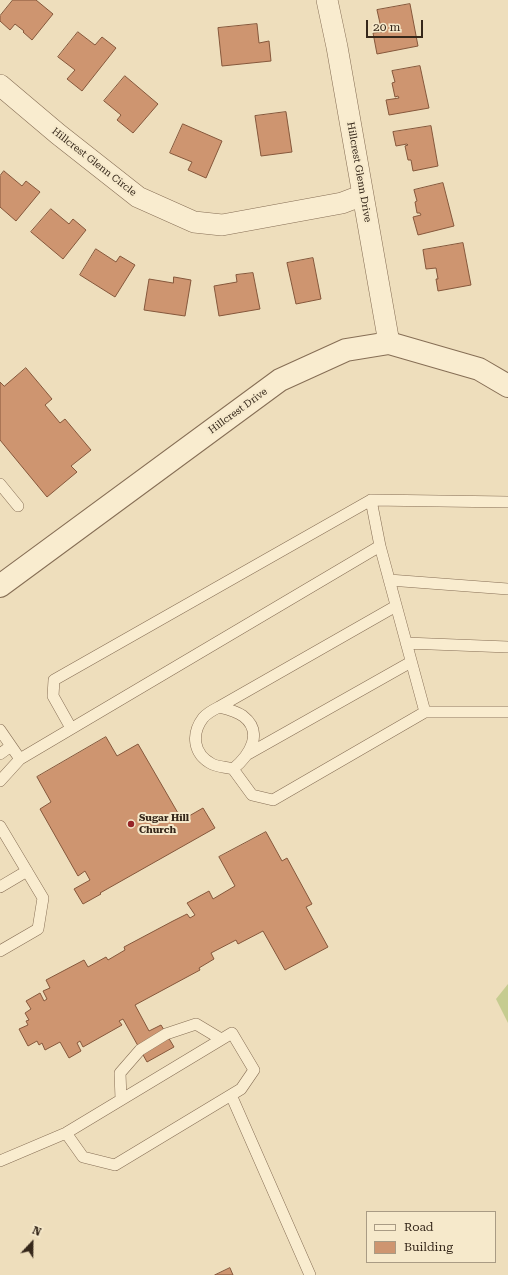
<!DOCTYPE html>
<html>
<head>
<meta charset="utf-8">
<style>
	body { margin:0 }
	#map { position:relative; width:508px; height:1275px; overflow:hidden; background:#eedebc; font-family:"Roboto Serif",serif }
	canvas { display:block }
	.legend { position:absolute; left:366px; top:1211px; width:130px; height:52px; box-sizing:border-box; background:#f6e9cb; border:1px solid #a99b84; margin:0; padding:5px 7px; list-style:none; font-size:12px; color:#35271a }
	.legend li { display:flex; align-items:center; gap:8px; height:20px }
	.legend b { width:20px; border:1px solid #a99b84 }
	.north { position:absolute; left:12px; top:1223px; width:40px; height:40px; -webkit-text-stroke:3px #f6e9cb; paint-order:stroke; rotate:22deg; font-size:11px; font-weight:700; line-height:16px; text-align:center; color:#35271a }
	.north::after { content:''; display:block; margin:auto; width:14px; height:18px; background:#35271a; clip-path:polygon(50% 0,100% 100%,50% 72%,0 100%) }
	.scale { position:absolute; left:366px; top:20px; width:57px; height:18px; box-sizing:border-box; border:2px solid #35271a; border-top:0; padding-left:5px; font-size:12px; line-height:14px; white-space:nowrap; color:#35271a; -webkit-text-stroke:3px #f6e9cb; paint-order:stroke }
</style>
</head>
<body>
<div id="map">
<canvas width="508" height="1275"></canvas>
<ul class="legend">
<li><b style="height:5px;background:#f9eccf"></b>Road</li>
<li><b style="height:11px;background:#ce9570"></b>Building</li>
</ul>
<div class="north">N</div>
<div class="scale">20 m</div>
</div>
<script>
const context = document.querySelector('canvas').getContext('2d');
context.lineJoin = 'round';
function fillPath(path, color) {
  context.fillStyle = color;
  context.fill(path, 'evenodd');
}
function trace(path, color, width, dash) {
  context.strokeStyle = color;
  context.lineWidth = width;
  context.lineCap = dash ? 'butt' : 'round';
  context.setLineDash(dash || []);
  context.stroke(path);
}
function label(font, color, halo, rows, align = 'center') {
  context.font = font + ' "Roboto Serif",serif';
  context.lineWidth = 4;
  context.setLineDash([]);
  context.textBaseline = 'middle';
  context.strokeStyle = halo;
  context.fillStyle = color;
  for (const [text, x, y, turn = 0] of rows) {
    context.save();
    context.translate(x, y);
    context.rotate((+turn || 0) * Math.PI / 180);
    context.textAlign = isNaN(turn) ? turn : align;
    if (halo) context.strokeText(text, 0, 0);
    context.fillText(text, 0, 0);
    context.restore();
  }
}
const green = new Path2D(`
	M508,984v39l-12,-24z`);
const building = new Path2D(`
	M13,0h23l17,14 -21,26 -9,-8 1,-1 -9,-7 -5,6 -10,-9v-5z
	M410,4l8,42 -41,8 -4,-21 9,-1 -5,-22z
	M257,24l2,19 10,-2 2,20 -49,5 -4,-38z
	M78,32l17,13 7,-8 14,11 -34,43 -15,-12 8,-9 -17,-13z
	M420,66l9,42 -40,7 -3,-15 13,-2 -1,-2 -3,1 -3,-14 3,-1 -3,-11z
	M125,76l33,28 -25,29 -16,-13 4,-5 -17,-14z
	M286,112l6,40 -31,4 -6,-40z
	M183,124l39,17 -16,37 -18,-8 4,-8 -22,-9z
	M431,126l7,40 -25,5 -2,-11h-3l-3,-14 3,-1 -1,-1 -11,2 -3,-14z
	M4,171l18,15 4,-5 14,11 -24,29 -16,-14v-31z
	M443,183l11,43 -36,9 -5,-18 8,-2 -1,-2h-3l-2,-11 2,-1 -3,-11z
	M51,209l18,15 4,-5 13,11 -23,29 -32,-27z
	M463,243l8,42 -33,6 -2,-12h2l-2,-11 -10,1 -3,-19z
	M96,249l20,13 4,-6 15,9 -20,32 -35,-22z
	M313,258l8,41 -25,5 -9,-41z
	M253,273l7,36 -41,7 -5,-30 23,-4 -1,-7z
	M174,277l17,3 -6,36 -41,-6 5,-31 24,4z
	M26,368l26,31 -7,6 15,18 5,-4 26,31 -20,16 6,6 -30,25 -47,-57v-58l4,4z
	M106,737l11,19 21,-12 44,76 21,-12 12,20 -115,65 1,1 -18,10 -9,-15 16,-9 -5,-9 -7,5 -38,-67 11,-7 -14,-25z
	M266,832l16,29 5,-3 25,46 -6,3 22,40 -43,23 -22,-39 -25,13 -2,-4 -25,13 3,6 -15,9 1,2 -65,35 14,26 12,-6 13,22 -27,15 -24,-43 -4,2 3,4 -39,22 -3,-6 -3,2 4,8 -12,7 -9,-16 -15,8 -3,-7 -3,2 -2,-4 -9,5 -9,-17 9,-4 -2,-4 3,-1 -4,-7 6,-4 -5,-8 14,-8 4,8 3,-2 -4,-8 7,-3 -4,-8 38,-20 4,7 18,-10 2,3 17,-10 -1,-3 49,-26 14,-7 3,4 5,-3 -8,-12 22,-12 4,8 22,-13 -16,-29z
	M230,1268l3,7h-18z`);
const service = new Path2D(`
	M0,484l18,22
	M380,546l-9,-46 137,2
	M389,580l119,9
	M406,643l102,4
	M219,707l177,-101
	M425,712h83
	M71,728l-18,-32 1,-16 317,-180
	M0,730l20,29 360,-213 45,166 -152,88 -21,-5 -19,-26c-7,-2 -15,-2 -21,-5 -19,-10 -21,-30 -9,-46 4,-5 10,-8 16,-11 8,2 17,4 24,9 21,16 7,39 -10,53
	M0,754l11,-8
	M248,754l163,-92
	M0,781l20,-22
	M0,826l43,72 -5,31 -38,22
	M0,887l27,-16
	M231,1095l79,180
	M121,1099l-1,-26 20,-23 26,-16 30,-10 25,15
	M0,1161l66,-28 166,-100 22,37 -13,19 -126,76 -32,-8 -17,-24`);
const minor = new Path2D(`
	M327,0l10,47 52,296
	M0,85l58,49 80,63 56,25 28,3 120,-22 21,-8`);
const tertiary = new Path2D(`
	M0,586l280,-206 66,-30 43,-7 90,26 29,17`);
const markers = [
	[131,824,4,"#962427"]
];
const streetNames = [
	["Hillcrest Glenn Circle",94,162,38],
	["Hillcrest Glenn Drive",359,172,80],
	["Hillcrest Drive",238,411,-36]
];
const poiNames = [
	["Sugar Hill",139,818],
	["Church",139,830]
];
fillPath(green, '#c6cc90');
fillPath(building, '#ce9570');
trace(building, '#85573b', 1);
trace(service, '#866e55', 12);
trace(minor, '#866e55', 22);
trace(tertiary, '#866e55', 24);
trace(service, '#f9eccf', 11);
trace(minor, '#f9eccf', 21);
trace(tertiary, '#f9eccf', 22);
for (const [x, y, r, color] of markers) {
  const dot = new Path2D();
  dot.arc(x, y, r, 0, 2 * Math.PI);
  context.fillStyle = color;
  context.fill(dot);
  trace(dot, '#f6e9cb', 1.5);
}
label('10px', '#35271a', '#f6e9cb', streetNames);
label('bold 10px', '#35271a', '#f6e9cb', poiNames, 'left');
</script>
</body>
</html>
